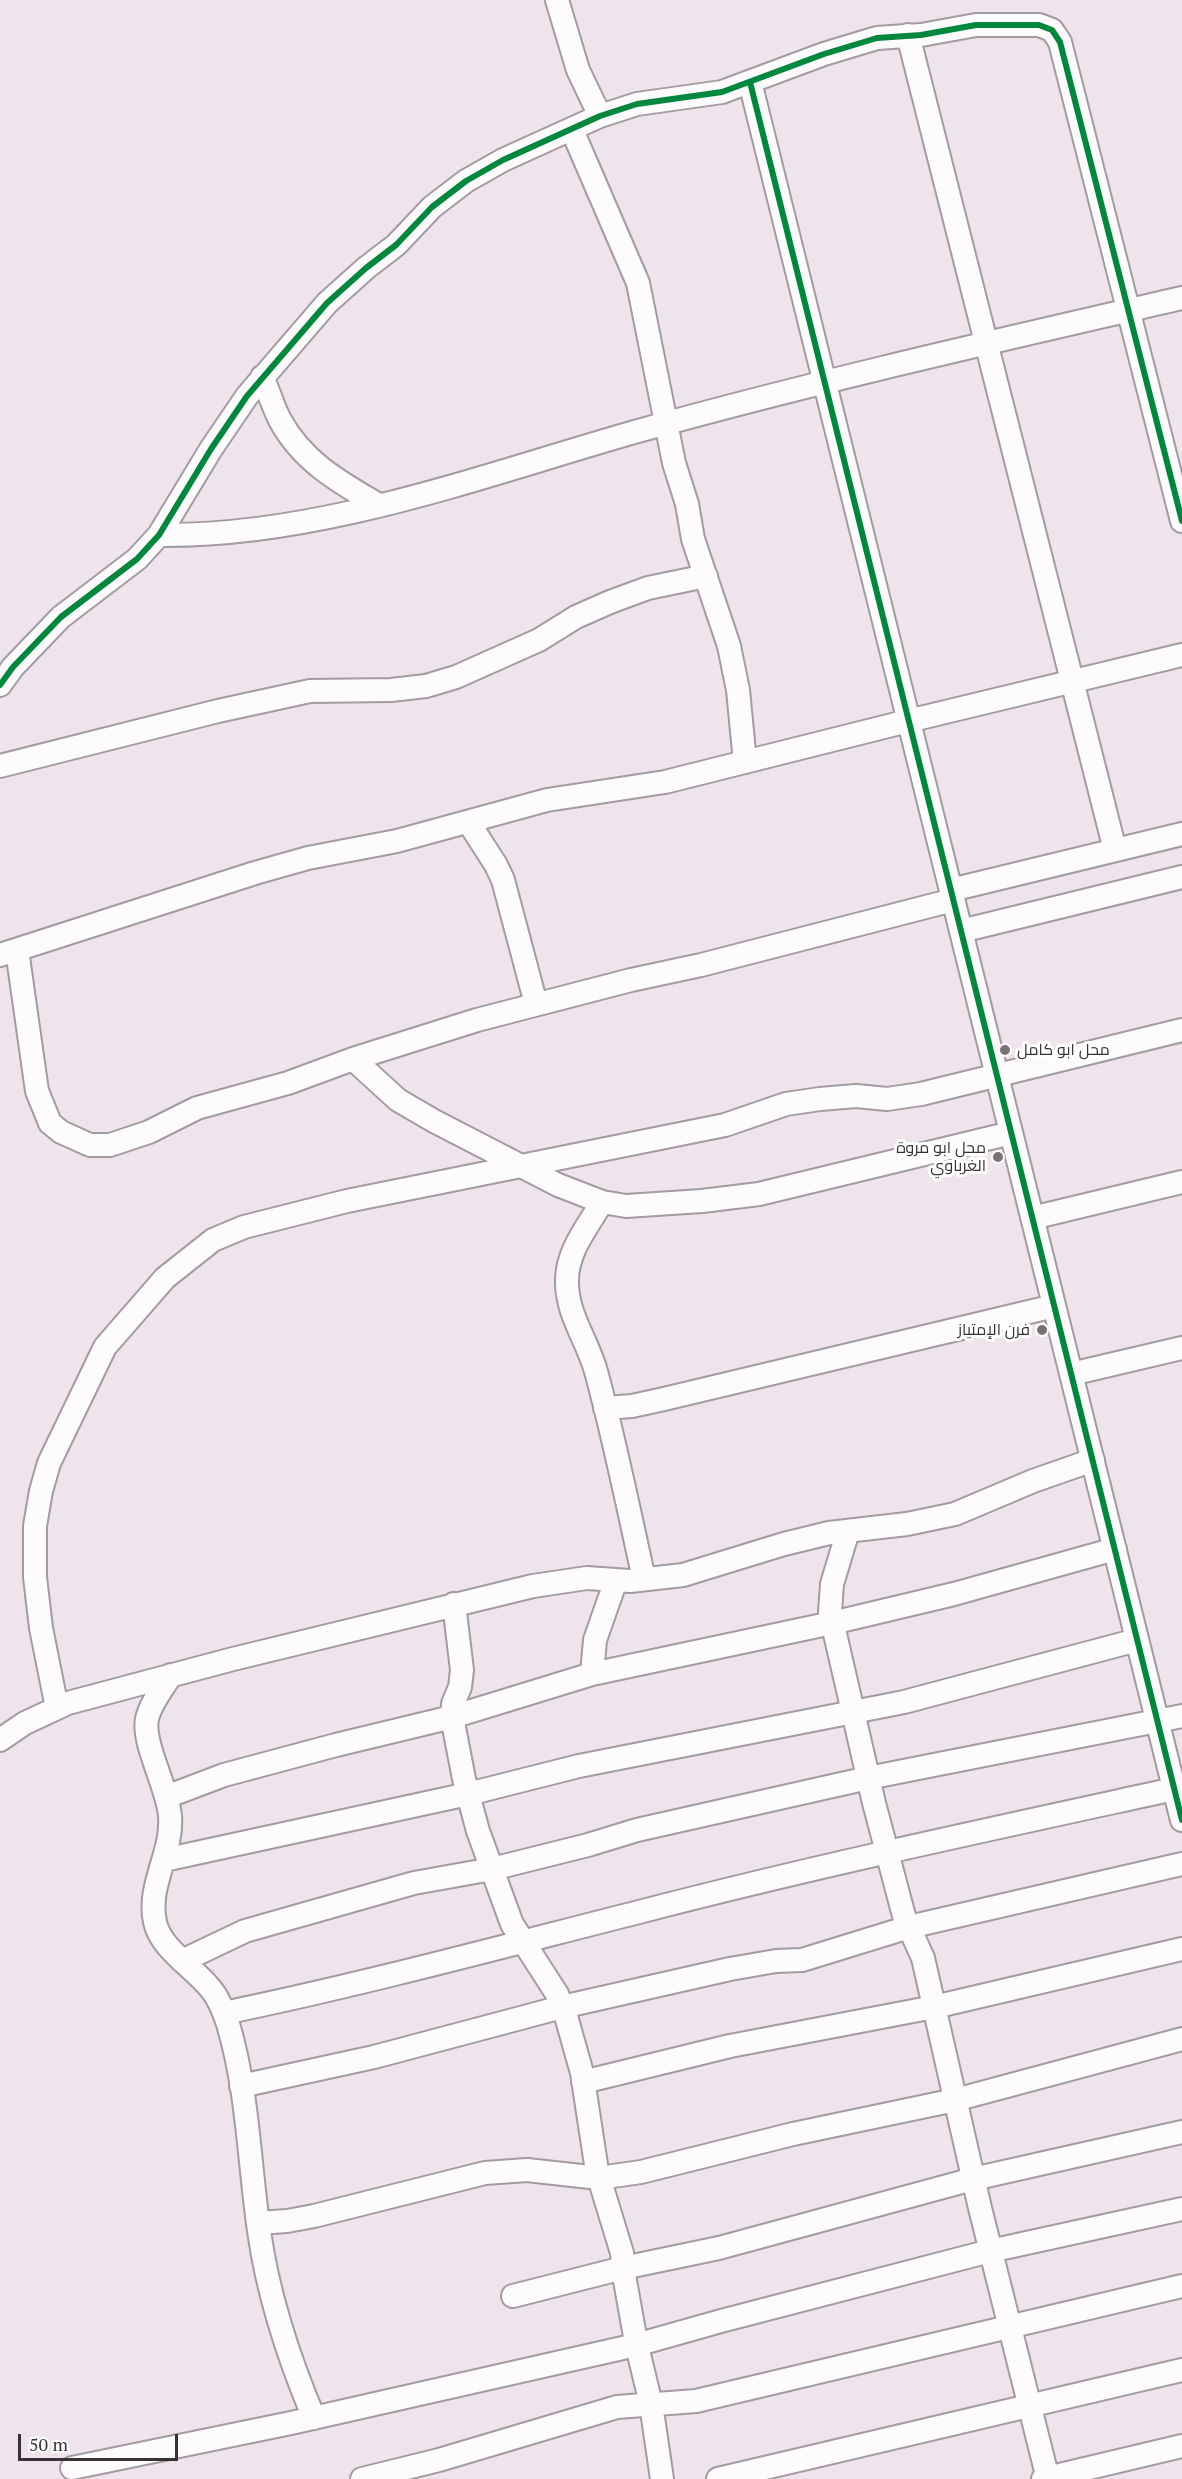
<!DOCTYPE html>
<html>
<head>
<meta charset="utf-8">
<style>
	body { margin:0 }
	#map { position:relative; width:1182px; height:2479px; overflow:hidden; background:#efe4ec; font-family:"PT Serif",serif }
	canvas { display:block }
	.scale { position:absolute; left:18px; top:2434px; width:160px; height:27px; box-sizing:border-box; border:3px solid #383135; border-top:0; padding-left:8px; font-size:18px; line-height:21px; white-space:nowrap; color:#383135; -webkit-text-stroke:4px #fff; paint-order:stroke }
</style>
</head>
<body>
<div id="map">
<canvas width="1182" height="2479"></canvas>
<div class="scale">50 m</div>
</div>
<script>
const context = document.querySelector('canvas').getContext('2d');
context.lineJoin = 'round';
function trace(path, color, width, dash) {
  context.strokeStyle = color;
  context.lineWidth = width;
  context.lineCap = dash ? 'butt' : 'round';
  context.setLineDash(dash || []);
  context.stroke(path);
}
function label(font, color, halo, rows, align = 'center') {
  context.font = font + ' "PT Serif",Cairo,serif';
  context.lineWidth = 6;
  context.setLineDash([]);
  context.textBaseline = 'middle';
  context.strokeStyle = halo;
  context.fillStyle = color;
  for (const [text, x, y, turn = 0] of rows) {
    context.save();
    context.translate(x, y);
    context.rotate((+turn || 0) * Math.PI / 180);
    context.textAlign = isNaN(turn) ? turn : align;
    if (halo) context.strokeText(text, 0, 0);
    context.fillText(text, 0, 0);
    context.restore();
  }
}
const minor = new Path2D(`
	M557,0l21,70 22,46
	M908,35l207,815
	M750,82l432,1738
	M572,130l66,153 36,180 13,41 6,35 36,107 9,44 7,72
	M262,377c7,14 11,30 18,43 22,41 59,62 97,84
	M159,535c162,2 324,-60 479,-104 180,-50 362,-91 544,-133
	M0,685l13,-18 48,-50 76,-58 22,-24 52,-86 36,-53 80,-93 39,-35 30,-23 36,-38 34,-26 37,-21 97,-44 37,-12 85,-12 102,-38 53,-16 44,-3 55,-10h63l13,5 8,12 122,479
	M0,766l218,-55 92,-20 81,-1 35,-4 30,-9 83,-37 37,-23 34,-15 38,-14 58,-12
	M469,823l27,42 7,15 33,124
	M951,890l231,-56
	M961,931l221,-54
	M17,950l20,141 13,32 11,9 29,13h20l39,-13 48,-24 91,-25 65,-24 124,-39 154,-40 70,-15 252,-65
	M0,955l255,-82 53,-15 89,-17 150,-41 118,-18 243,-61 274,-66
	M353,1059l45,41 36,21 124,64 44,17 24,4 76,-5 57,-7 252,-61
	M602,1202c-14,24 -35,49 -35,78 -1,35 22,62 30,95 18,67 32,136 47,204
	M1032,1218l150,-36
	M1071,1374l111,-26
	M605,1408l27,-2 32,-7 390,-93
	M848,1531l-16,53 -2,28 44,191 30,113 19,42 57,250 68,271
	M454,1604l8,66 -2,17 -7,17 -1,13 12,62 14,52 34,93 45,70 9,22 16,57 15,98 25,82 2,22 12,67 15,62 11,75
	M592,1674l3,-34 21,-60
	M171,1675c-8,13 -21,29 -24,44 -5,24 21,69 23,97 3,37 -23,69 -15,106 5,26 39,46 55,66 9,10 14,24 18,36 20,67 21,138 31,207 9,64 30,128 55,187
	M57,1708l-16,-80 -6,-51v-51l6,-35 8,-28 56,-116 60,-69 48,-38 31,-13 103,-26 378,-76 61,-21 34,-5 36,-3 31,3 34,-5 261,-64
	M0,1740l25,-17 43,-20 165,-44 300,-73 54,-8 43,3 53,-6 101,-31 45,-11 78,-9 48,-10 78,-33 60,-21
	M166,1797l58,-22 112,-30 116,-28 140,-43 240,-51 122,-29 161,-45
	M164,1860l304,-66 111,-28 325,-64 233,-62
	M182,1961l63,-30 169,-48 78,-14 96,-24 49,-15 231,-52 314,-62
	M224,2013c140,-29 277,-66 415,-101 177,-46 356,-84 535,-123
	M583,2082l147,-36 204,-39 248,-58
	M241,2086l133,-29 188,-50 168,-38 46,-8 26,-1 107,-33 273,-63
	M258,2223l29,-2 27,-5 171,-43 42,-3 72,8 42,-6 152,-38 162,-34 227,-61
	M513,2296l110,-28 96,-20 254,-69 209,-47
	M72,2468l219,-45 345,-78 85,-24 269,-70 192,-42
	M362,2479l77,-19 178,-53 79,-6 486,-115
	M718,2479l464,-109
	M1043,2479l139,-33`);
const cycleway = new Path2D(`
	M750,82l432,1738
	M0,685l13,-18 48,-50 76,-58 22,-24 52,-86 36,-53 80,-93 39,-35 30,-23 36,-38 34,-26 37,-21 97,-44 37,-12 85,-12 102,-38 53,-16 44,-3 55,-10h63l13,5 8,12 122,479`);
const markers = [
	[1005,1050,6,"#787075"],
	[998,1157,6,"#787075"],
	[1042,1330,6,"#787075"]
];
const poiNames = [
	["محل ابو كامل",1017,1050,"left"],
	["محل ابو مروة",986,1148],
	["الغرباوي",986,1166],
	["فرن الإمتياز",1030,1330]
];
trace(minor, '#a39ba1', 26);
trace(minor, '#fdfbfc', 22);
trace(cycleway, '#00873e', 6);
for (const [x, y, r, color] of markers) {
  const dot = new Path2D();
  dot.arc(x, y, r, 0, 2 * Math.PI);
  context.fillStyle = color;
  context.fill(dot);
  trace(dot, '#fff', 2);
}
label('16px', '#383135', '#fff', poiNames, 'right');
</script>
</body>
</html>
